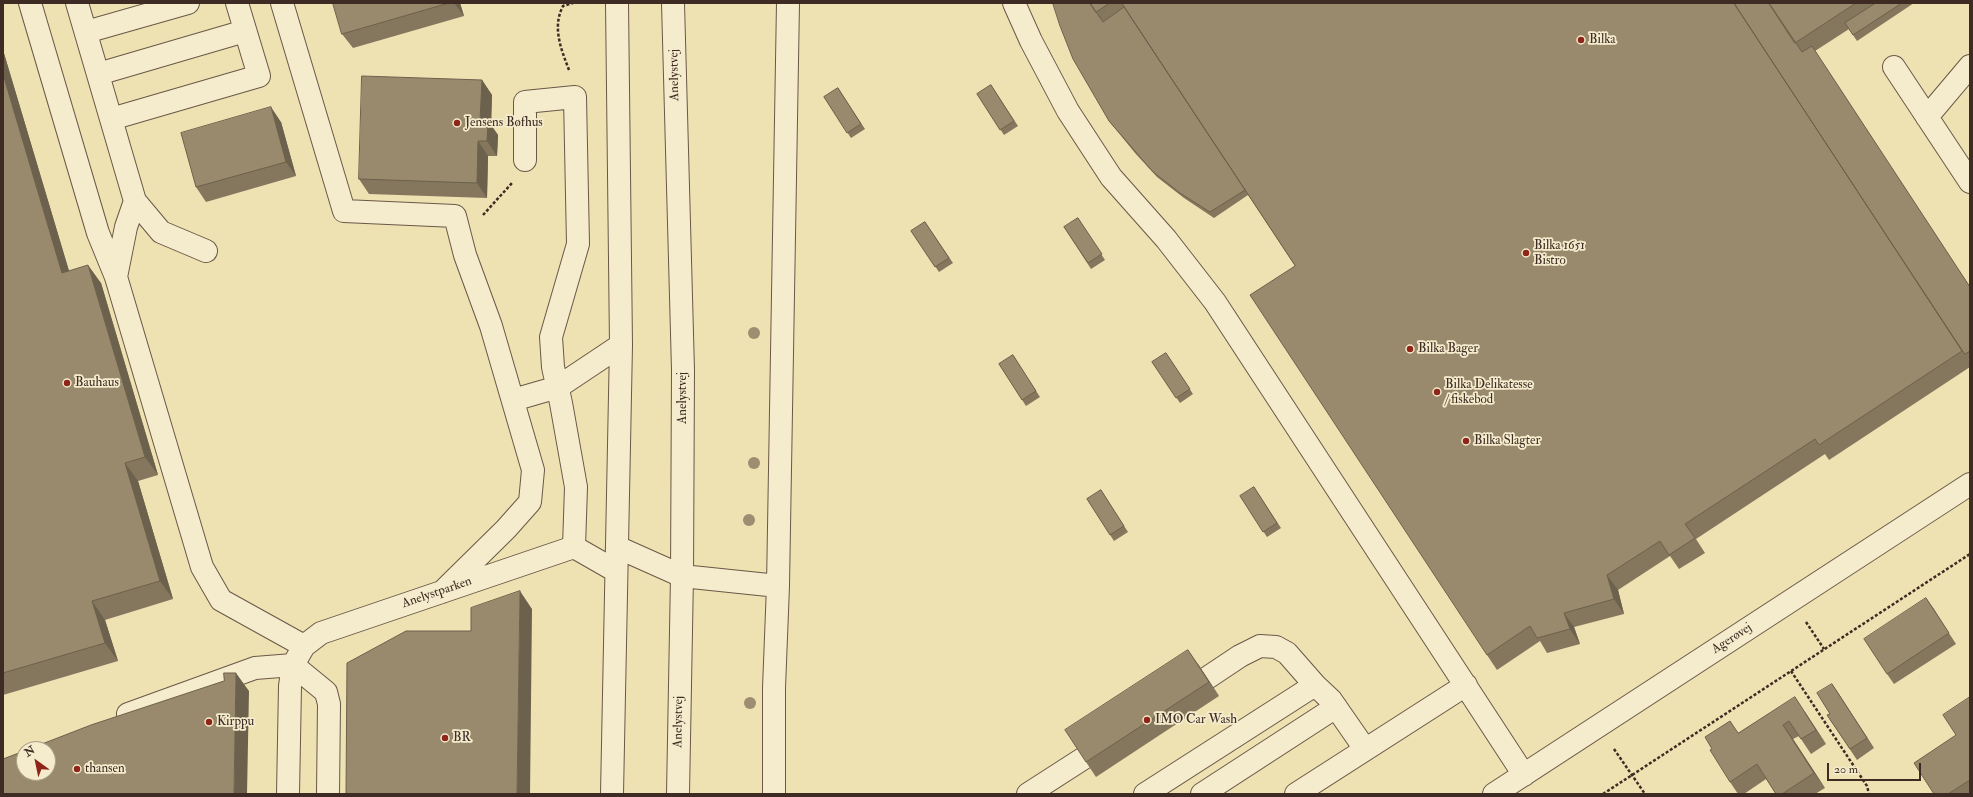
<!DOCTYPE html>
<html>
<head>
<meta charset="utf-8">
<style>
	body { margin:0 }
	#map { position:relative; width:1973px; height:797px; overflow:hidden; background:#eee1b2; font-family:"IM FELL Double Pica",serif }
	canvas { display:block }
	.frame { position:absolute; inset:0; border:4px solid #3e2b23; pointer-events:none }
	.north { position:absolute; left:16px; top:741px; width:40px; height:40px; box-sizing:border-box; background:#f4eccd; border:1px solid #ab9f89; border-radius:50%; rotate:327deg; font-size:11px; font-weight:700; line-height:16px; text-align:center; color:#3e2b23 }
	.north::after { content:''; display:block; margin:auto; width:14px; height:18px; background:#8f2418; clip-path:polygon(50% 0,100% 100%,50% 72%,0 100%) }
	.scale { position:absolute; left:1827px; top:763px; width:94px; height:18px; box-sizing:border-box; border:2px solid #3e2b23; border-top:0; padding-left:5px; font-size:12px; line-height:14px; white-space:nowrap; color:#3e2b23; -webkit-text-stroke:3px #f4eccd; paint-order:stroke }
</style>
</head>
<body>
<div id="map">
<canvas width="1973" height="797"></canvas>
<div class="frame"></div>
<div class="north">N</div>
<div class="scale">20 m</div>
</div>
<script>
const context = document.querySelector('canvas').getContext('2d');
context.lineJoin = 'round';
function trace(path, color, width, dash) {
  context.strokeStyle = color;
  context.lineWidth = width;
  context.lineCap = dash ? 'butt' : 'round';
  context.setLineDash(dash || []);
  context.stroke(path);
}
function fillPath(path, color) {
  context.fillStyle = color;
  context.fill(path, 'evenodd');
}
function label(font, color, halo, rows, align = 'center') {
  context.font = font + ' "IM FELL Double Pica",serif';
  context.lineWidth = 3.5;
  context.setLineDash([]);
  context.textBaseline = 'middle';
  context.strokeStyle = halo;
  context.fillStyle = color;
  for (const [text, x, y, turn = 0] of rows) {
    context.save();
    context.translate(x, y);
    context.rotate((+turn || 0) * Math.PI / 180);
    context.textAlign = isNaN(turn) ? turn : align;
    if (halo) context.strokeText(text, 0, 0);
    context.fillText(text, 0, 0);
    context.restore();
  }
}
const path = new Path2D(`
	M569,70c-8,-21 -17,-43 -6,-64l10,-3
	M483,215l29,-32
	M1806,622l18,27
	M1791,671l76,115 2,8
	M1614,749l31,45
	M1603,794l367,-240`);
const minor = new Path2D(`
	M30,3l68,230 18,44 86,290 19,33 83,46
	M77,3l58,198 -9,26 -10,50
	M282,3l62,208 111,5 10,39 26,71 42,144 -3,32 -24,27 -64,63
	M673,3l10,367 -1,206 -4,218
	M1014,3l17,38 37,70 43,66 55,62 49,63 309,473
	M86,32l102,-29
	M1894,67l76,115
	M98,74l147,-43
	M1927,117l43,-51
	M111,119l148,-43 -22,-73
	M525,160v-58l50,-5 3,147 -27,93 2,30 8,36 15,84 -2,60
	M135,201l26,31 45,19
	M513,400l45,-13 63,-42
	M617,547l65,29 96,10
	M1207,678l33,-22 20,-10 16,1 11,6 28,32 16,15 34,49
	M128,714l127,-46 38,-3 33,27 3,12 -1,90
	M288,794l2,-108 3,-21 11,-19 17,-13 253,-86 42,24
	M612,794l9,-449 -4,-342
	M774,794v-106l4,-102 10,-583
	M1028,794l56,-36
	M1145,794l170,-109
	M1202,794l134,-87
	M1296,794l170,-109
	M1494,794l476,-310`);
const trees = [
	[754,333],
	[754,463],
	[749,520],
	[750,703]
];
const wall = new Path2D(`
	M333,3h127l4,13 -111,32 -11,-14z
	M1053,3h861l-57,38 -8,-12 -34,22 155,236v72l-1,1 -1,-1 2,3v5l-141,93 -4,-6 -129,85 9,14 -26,16 -9,-13 -52,34 6,24 -50,13 6,17 -33,9 -7,-12 -43,29 -10,-15 -192,-389 -47,-71 -34,23 -30,-20 -27,-21 -22,-24 -26,-32z
	M3,50l66,221 32,12 57,192 -20,6 35,118 -68,21 13,41 -115,34z
	M482,80l10,15 -1,30 7,10 -1,21h-9l-1,42 -118,-4 -10,-15z
	M991,85l27,41 -14,9 -27,-41z
	M838,88l27,41 -14,9 -27,-41z
	M281,122l15,54 -90,26 -10,-15z
	M1078,218l27,42 -14,9 -27,-42z
	M925,222l28,41 -14,9 -28,-41z
	M1166,353l27,41 -13,9 -28,-41z
	M1013,355l27,42 -14,9 -27,-42z
	M1254,487l27,41 -14,9 -27,-41z
	M1101,490l27,42 -14,9 -27,-42z
	M1926,598l30,46 -62,40 -7,-10z
	M1198,664l21,32 -123,81 -10,-15z
	M1832,684l42,64 -17,12 -30,-45 3,-1z
	M1970,697v97h-36z
	M1805,712l21,32 -15,10 -12,-18 -6,3 32,49 -10,6h-39l-10,-15 -22,15h-6l-8,-12v-61l8,12z`);
const shadedWall = new Path2D(`
	M454,3h6l4,13z
	M3,50l72,241 -13,-18 -59,-199z
	M482,80l10,15 -1,30 7,10 -1,21 -10,-15 -7,-20z
	M271,107l10,15 15,54 -10,-14z
	M478,141l10,15 -1,42 -10,-15z
	M88,265l13,18 57,192 -13,-18z
	M125,463l13,18 35,118 -13,-18z
	M1607,575l11,15 6,24 -10,-15z
	M520,591l12,18 -2,185h-13z
	M1926,598l8,11 22,35 -7,-11z
	M92,601l13,19 13,41 -13,-18z
	M1564,613l10,14 6,17 -10,-15z
	M1188,650l10,14 21,32 -10,-14z
	M236,673l13,18 -2,103h-13z
	M1832,684l7,10 35,54 -7,-10z
	M1795,697l10,15 21,32 -10,-14z
	M1783,725l10,14 32,49 -11,-15z`);
const building = new Path2D(`
	M333,3h116l-107,31z
	M1053,3h37l13,19 21,-15 121,183 -35,22 -30,-19 -27,-21 -44,-51 -36,-62 -13,-33z
	M1090,3h20l-14,9z
	M1122,3h612l228,348 -143,94 -4,-6 -130,85 10,14 -26,17 -9,-14 -53,34 7,24 -50,14 6,16 -33,9 -7,-12 -43,29 -237,-360 45,-29z
	M1734,3h35l33,49 10,-6 158,241v64l-5,3z
	M1769,3h87l-61,40z
	M1876,3h26l-49,32 -8,-12z
	M3,74l59,199 26,-8 57,192 -20,6 35,118 -68,20 13,42 -102,30z
	M362,76l120,4 -2,41h8l-1,20h-9l-1,42 -118,-4z
	M991,85l23,36 -14,9 -23,-36z
	M838,88l23,36 -14,9 -23,-36z
	M271,107l15,55 -90,25 -15,-54z
	M1078,218l24,36 -14,9 -24,-36z
	M925,222l24,36 -14,9 -24,-36z
	M1166,353l24,36 -14,9 -24,-36z
	M1013,355l23,36 -14,9 -23,-36z
	M1254,487l23,36 -14,9 -23,-36z
	M1101,490l23,36 -14,9 -23,-36z
	M520,591l-3,203h-171l1,-131 59,-32h65v-23z
	M1926,598l23,35 -62,41 -23,-35z
	M1188,650l21,32 -123,80 -21,-32z
	M224,673h12l-2,121h-231v-35l21,-8v22h24v-24h-19l62,-24 133,-44z
	M1832,684l35,54 -17,11 -23,-34 3,-1 -13,-21z
	M1795,697l21,33 -15,9 -12,-18 -6,4 31,48 -32,21h-6l-19,-30 -27,18 -20,-32 2,-1 -7,-12 25,-16 8,12z
	M1970,697v83l-22,14h-14l-20,-31 42,-28 -13,-20z`);
const markers = [
	[1581,40,4,"#8f2418"],
	[457,123,4,"#8f2418"],
	[1526,253,4,"#8f2418"],
	[1410,349,4,"#8f2418"],
	[67,383,4,"#8f2418"],
	[1437,392,4,"#8f2418"],
	[1466,441,4,"#8f2418"],
	[1147,720,4,"#8f2418"],
	[209,722,4,"#8f2418"],
	[445,738,4,"#8f2418"],
	[77,769,4,"#8f2418"]
];
const poiNames = [
	["Bilka",1589,40],
	["Jensens Bøfhus",465,123],
	["Bilka 1651",1534,246],
	["Bistro",1534,261],
	["Bilka Bager",1418,349],
	["Bauhaus",75,383],
	["Bilka Delikatesse",1445,385],
	["/ fiskebod",1445,400],
	["Bilka Slagter",1474,441],
	["IMO Car Wash",1155,720],
	["Kirppu",217,722],
	["BR",453,738],
	["thansen",85,769]
];
const streetNames = [
	["Anelystvej",675,75,-91],
	["Anelystvej",683,398,-90],
	["Anelystparken",437,593,-19],
	["Agerøvej",1732,639,-33],
	["Anelystvej",679,722,-89]
];
trace(minor, '#6a5847', 24);
trace(path, '#3e2b23', 2.5, [3, 2]);
trace(minor, '#f4eccd', 22);
context.fillStyle = '#9d8d71';
for (const [x, y] of trees) {
  context.beginPath();
  context.arc(x, y, 6, 0, 2 * Math.PI);
  context.fill();
}
fillPath(wall, '#84775e');
fillPath(shadedWall, '#6c614c');
fillPath(building, '#9a8a6d');
trace(building, '#6c614c', 1);
for (const [x, y, r, color] of markers) {
  const dot = new Path2D();
  dot.arc(x, y, r, 0, 2 * Math.PI);
  context.fillStyle = color;
  context.fill(dot);
  trace(dot, '#f4eccd', 1.5);
}
label('13px', '#3e2b23', '#f4eccd', poiNames, 'left');
label('13px', '#3e2b23', '#f4eccd', streetNames);
</script>
</body>
</html>
